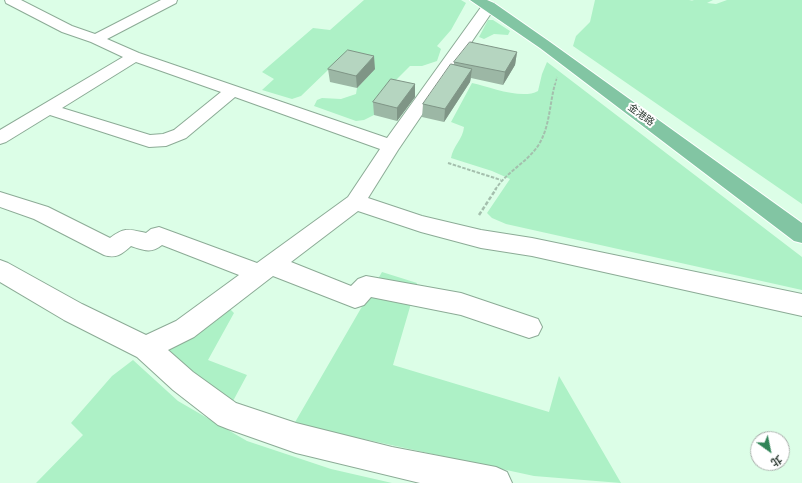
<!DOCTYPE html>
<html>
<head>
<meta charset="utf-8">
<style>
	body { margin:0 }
	#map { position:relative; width:802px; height:483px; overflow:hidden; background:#dcfee7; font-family:Figtree,"Noto Sans TC",sans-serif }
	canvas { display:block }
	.north { position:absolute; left:750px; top:431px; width:40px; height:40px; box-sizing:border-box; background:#fff; border:1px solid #abb1ad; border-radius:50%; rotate:147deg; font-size:11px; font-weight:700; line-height:16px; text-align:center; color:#2e3b33 }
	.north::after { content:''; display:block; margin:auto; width:14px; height:18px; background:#308457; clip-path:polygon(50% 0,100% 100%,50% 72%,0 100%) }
</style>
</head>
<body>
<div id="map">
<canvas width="802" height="483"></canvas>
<div class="north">北</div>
</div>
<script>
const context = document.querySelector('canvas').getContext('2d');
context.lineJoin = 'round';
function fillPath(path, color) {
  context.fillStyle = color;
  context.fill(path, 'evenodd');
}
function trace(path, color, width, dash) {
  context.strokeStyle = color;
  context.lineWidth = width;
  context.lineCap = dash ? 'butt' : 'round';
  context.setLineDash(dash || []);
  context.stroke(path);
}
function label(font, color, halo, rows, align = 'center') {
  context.font = font + ' Figtree,"Noto Sans TC",sans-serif';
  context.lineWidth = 4;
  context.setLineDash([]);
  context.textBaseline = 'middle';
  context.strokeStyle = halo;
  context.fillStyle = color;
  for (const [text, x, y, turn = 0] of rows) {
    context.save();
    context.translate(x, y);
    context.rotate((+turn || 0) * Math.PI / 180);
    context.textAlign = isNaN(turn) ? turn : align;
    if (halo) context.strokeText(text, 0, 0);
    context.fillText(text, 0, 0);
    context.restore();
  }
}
const green = new Path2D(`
	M364,0h97l5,3 -15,27 -14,16 4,3 -4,12 -15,5h-12l-16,16 -2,10 -18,23 -10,5 -8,1 -42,-15 3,-6 5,-2 19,1 15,-5 1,-6 17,-19 -46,1 -27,26 -9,3 -30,-9 12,-11 -12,-7 51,-44 17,2z
	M595,0h94l5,1 -2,-1h21l-6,3 9,1 11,-4h75v204l-229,-158 3,-10 14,-14z
	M488,20h5l17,11 -2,4 -14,-1 -10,5 -5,-2z
	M547,62l255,195v33l-296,-66 -14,-6 -5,-5 23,-34 -18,-8 -41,-13c2,-12 12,-19 13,-31l-13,-5 21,-39c18,4 50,17 66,8l4,-17z
	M382,272l35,11 -24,82 156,47 10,-36 62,107 -87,-7 -240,-52z
	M228,307l6,6 -26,47 39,15 -14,26 -25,-14 -45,-37z
	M133,360l45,41 69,40 84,28 61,14h-356l47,-48 -12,-12 41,-47z`);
const pathFar2 = new Path2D(`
	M555,85l2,-8`);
const pathFar1 = new Path2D(`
	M448,163l53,17
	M495,190c10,-16 27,-25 39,-39 16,-18 15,-46 21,-67`);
const path = new Path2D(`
	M479,215l17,-26`);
const minor = new Path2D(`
	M5,0h16l51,26 23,8 66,-34h16l-1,3 -69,36 32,14 248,85 97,-135h10l2,3 -98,144 -30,48 54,18 59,14 51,8 270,56v22l-270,-60 -51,-8 -60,-16 -63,-21 -67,51 60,24 7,-7 8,-3 95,17 77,26 4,8 -4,8 -9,3 -68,-23 -90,-18 -7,8 -9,3 -82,-32 -79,61 -26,13 25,22 43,31 60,20 96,24 104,20 11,5 5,11h-92l-124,-30 -68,-24 -10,-4 -45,-35 -36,-33 -73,-37 -64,-38v-22l8,3 74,41 64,31 30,-14 63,-46 -77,-30c-11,9 -19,5 -31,1 -9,8 -15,13 -27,9l-70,-36 -34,-12v-15l48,15 62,31c15,-11 18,-9 36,-5l5,-4 8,-2 98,36 91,-66 32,-48 -145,-52 -49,41 -20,8 -17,1 -99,-32 -44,27 -6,2v-14l123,-73 -32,-15 -29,-10 -56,-29zM136,62l85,30 -47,38 -11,4 -13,1 -88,-27z`);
const major = new Path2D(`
	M470,0h17l7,3 56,39 252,181v20l-8,-2 -254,-193z`);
const wall = new Path2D(`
	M517,52l-2,13 -12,20 -32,-7 -1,4 -26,40 -22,-5 1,-13 31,-39v-3z
	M328,69h47l-18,19 -27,-6z
	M415,84v13l-18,24 -23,-6 -1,-13z`);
const shadedWall = new Path2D(`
	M517,52l-2,13 -12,20 2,-13z
	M374,56l1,13 -18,19 -1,-12z
	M472,69l-2,13 -26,40 1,-13z
	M415,84v13l-18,24v-13z`);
const building = new Path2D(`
	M470,42l47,10 -12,20 -51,-10z
	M348,50l26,6 -18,20 -28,-7z
	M451,64l21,5 -27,40 -22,-5z
	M391,79l24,5 -18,24 -24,-6z`);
const farStreetnames = [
	["金港路",641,115,36]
];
fillPath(green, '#adf1c6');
trace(minor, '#8cab96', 2);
trace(major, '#fff', 2);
trace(pathFar2, '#a4bfad', 1.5, [2.5, 1.5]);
trace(pathFar1, '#a4bfad', 2, [3.5, 1.5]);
trace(path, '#a4bfad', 2.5, [4, 2]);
fillPath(minor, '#fff');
fillPath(major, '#82c5a3');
fillPath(wall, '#9cb7a5');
fillPath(shadedWall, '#7f9586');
fillPath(building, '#b5d5c0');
trace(building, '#7f9586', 1);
label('10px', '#2e3b33', '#fff', farStreetnames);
</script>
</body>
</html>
